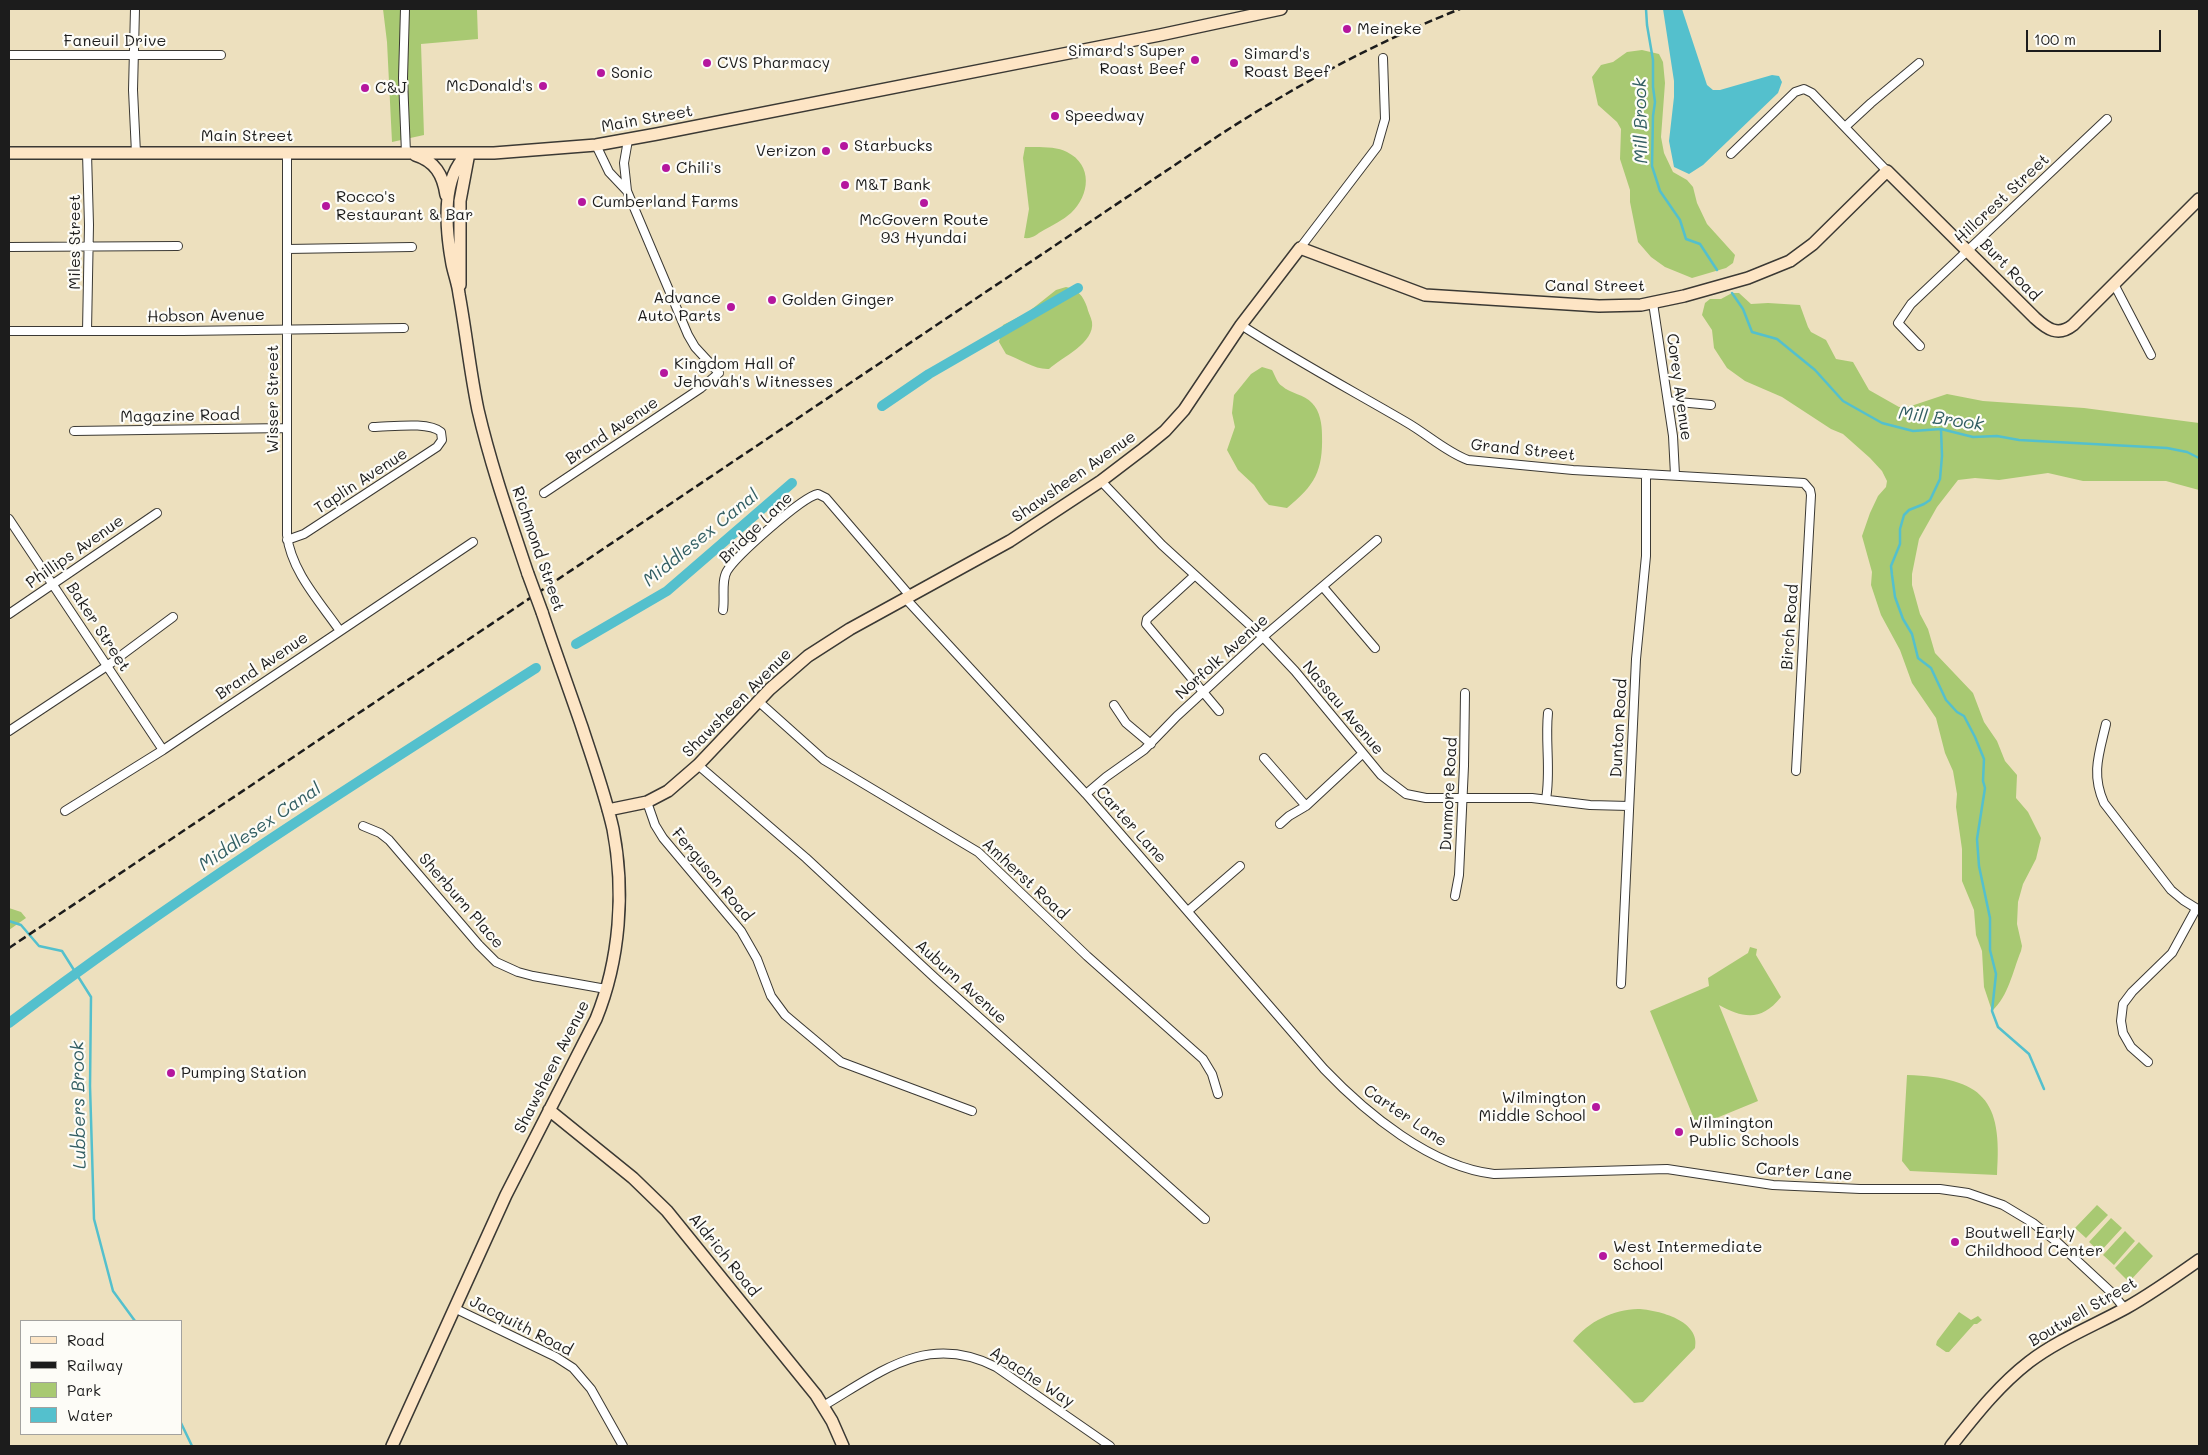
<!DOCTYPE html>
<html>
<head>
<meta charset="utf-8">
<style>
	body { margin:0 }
	#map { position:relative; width:2208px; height:1455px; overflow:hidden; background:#ede0be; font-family:Mali,sans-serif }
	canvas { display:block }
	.frame { position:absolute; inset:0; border:10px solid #1c1c1c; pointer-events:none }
	.legend { position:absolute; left:20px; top:1320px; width:162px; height:115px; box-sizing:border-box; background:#fdfcf7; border:1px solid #a3a29f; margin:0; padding:6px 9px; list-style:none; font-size:15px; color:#1c1c1c }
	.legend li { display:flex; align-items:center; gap:10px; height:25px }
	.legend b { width:25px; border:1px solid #a3a29f }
	.scale { position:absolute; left:2026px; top:30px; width:135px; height:22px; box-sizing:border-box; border:2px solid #1c1c1c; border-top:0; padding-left:6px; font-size:15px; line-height:18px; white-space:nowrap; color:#1c1c1c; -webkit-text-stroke:4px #fdfcf7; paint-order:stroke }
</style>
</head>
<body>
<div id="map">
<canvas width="2208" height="1455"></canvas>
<div class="frame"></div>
<ul class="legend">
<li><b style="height:6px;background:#fde5c5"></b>Road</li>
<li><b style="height:6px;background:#1c1c1c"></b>Railway</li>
<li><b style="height:14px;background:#a8c972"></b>Park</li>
<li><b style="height:14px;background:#54c0cd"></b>Water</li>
</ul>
<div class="scale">100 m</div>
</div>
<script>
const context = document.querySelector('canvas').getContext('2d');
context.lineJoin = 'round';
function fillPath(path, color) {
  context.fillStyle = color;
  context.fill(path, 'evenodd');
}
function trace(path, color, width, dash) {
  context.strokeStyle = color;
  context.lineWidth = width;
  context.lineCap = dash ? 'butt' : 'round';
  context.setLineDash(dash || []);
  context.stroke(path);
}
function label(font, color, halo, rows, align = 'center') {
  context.font = font + ' Mali,sans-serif';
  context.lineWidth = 4.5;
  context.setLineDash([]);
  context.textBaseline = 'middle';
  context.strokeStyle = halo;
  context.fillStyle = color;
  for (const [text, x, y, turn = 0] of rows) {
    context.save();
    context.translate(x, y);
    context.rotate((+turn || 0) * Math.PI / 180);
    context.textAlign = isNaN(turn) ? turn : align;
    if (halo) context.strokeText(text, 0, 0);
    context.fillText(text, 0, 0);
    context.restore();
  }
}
const green = new Path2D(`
	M383,9h94l1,30 -57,5 3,91 -32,7 -5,-100z
	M1642,50l17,4 4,8 2,21 -4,54 3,16 9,19 14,8 6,7 4,16 10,21 28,31 -2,8 -7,5 -34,10 -27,-11 -14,-10 -13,-15 -8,-40v-12l-10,-31 1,-30 -4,-7 -19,-17 -6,-28 9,-12 12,-3 14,-10z
	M1025,147c12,0 31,-1 42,5 26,13 23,43 4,61 -8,7 -18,12 -27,17 -8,4 -10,9 -20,8l5,-29 -6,-51z
	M1066,287c12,2 17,9 21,20 1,5 4,10 5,15 3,21 -30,35 -43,47 -13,1 -30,-10 -43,-15l-7,-12 4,-17 24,-12 29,-23z
	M1732,293h7l12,11 17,-1 32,2 8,22 3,5 15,8 10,19 17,3 16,28 30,17 12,-1 36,-12 36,7 101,7 115,15v67l-33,-9h-83l-35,-8 -49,7 -24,-2 -17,2 -21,27 -18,32 -7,35v11l8,29 8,15 7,24 38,40 11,29 13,19 8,20 12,14 -1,23 12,14 13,26 -5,21 -13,25 -5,18 -1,22 5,22 -1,5c-9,22 -12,44 -29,60l-8,-24 -2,-36 -6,-16 -2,-25 -12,-29v-32l-6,-42 1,-13 -4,-23 -8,-18 -9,-35 -24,-35 -12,-33 -19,-35 -10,-30 1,-13 -10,-36 8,-23 8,-17 8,-9 1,-6 -5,-10 -12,-13 -27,-24 -12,-5 -49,-32 -37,-16 -18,-13 -13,-20 -2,-18 -10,-15 3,-12 5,-4h11z
	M1262,367l10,3c3,5 5,13 10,16 9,8 22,8 30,17 8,8 10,21 10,32 1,36 -7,50 -35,73l-18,-3 -5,-5 -10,-15 -16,-15 -11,-20 8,-23 -3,-14 2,-18 17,-21z
	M9,908l12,4 5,6 -17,12z
	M1750,947l7,2 -1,6 25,42c-20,25 -38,21 -62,8l39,96 -61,25 -47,-115 59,-25 -1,-8 40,-25z
	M1907,1075c76,3 96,24 90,100l-87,-4 -8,-10z
	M2097,1205l11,10 -22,23 -11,-10z
	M2111,1218l11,10 -22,24 -11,-10z
	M2125,1231l10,10 -21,24 -11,-10z
	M2139,1242l14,14 -24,26 -14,-14z
	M1638,1309c21,1 63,12 57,39l-52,54 -9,1 -61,-62c16,-20 40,-31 65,-32z
	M1959,1312l12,8 7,-4 4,4 -5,4h-3l-25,28h-3l-10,-7 1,-4z`);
const water = new Path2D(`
	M1663,9h19l25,76 6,5h7l52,-15 7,1 3,6 -4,11 -75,72 -14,9 -15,-7 -5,-26 5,-44v-16z`);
const stream = new Path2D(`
	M1646,9l1,16 6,35v27l2,15 -2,14 -1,50 8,25 20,29 6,19 14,5 17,26
	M1732,293l11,16 9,23 25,7 38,31 28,31 39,22 31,8 28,-2 32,8 24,-1 22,4 148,8 20,4 12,6
	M1941,429l1,27 -2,23 -10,21 -6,4 -15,6 -5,5 -4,14v15l-9,22 1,9 3,22 8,22 9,15 6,24 13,10 15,32 11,12 7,4 11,21 9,22 -1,22 2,7 -8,51 2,27 11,52v32l6,24 -4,37 6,16 31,27 15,35
	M9,921l12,4 18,21 23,5 29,46 -1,89 4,133 19,72 22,30
	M181,1423l11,23`);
const canal = new Path2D(`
	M882,406l47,-32 149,-86
	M576,644l91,-53 125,-108
	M9,1023c169,-128 348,-241 527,-355`);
const street = new Path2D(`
	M135,9l-2,81 3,63
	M405,9l-2,69 3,75
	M9,55h212
	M1845,127l26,-24 48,-40
	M596,145l13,27 18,19
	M287,153v382c4,36 33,67 53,96
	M1731,154l64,-62 9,-3 8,4 75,78
	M9,247l169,-1
	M1300,248l77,-101 8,-28 -2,-61
	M287,249l125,-2
	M2114,284l37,71
	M1653,303l20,133 2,39
	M1241,325c54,35 110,65 165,97 21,12 40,30 62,38l105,10 231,13 6,7 1,5 -15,276
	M9,331h173l222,-3
	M87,331l2,-106 -2,-72
	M1920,346l-22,-23 13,-19 196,-185
	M1668,401l43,4
	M74,431l213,-3
	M1101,481l61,64 101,92 32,34 86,104 25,19 20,4h106l58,7 39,1
	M544,493l157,-105 18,-15 -24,-26 -7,-12 -61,-144 -3,-28 4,-23
	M9,519l154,231
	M287,540l17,-6 133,-87 5,-7 -1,-8c-13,-11 -51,-5 -68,-5
	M1194,576l-47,43 -1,5 73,87
	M1323,587l52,61
	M906,599l180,195 238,275c42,44 107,98 170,105l173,-5 106,16 87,4h80l28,4 35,12 30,18 24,19 55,51 13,16
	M723,610c2,-12 -2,-29 4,-39 9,-15 75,-74 91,-77l8,4 85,99
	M9,614l148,-101
	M758,701l66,59 154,92 109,104 116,103 9,15 6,20
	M1114,705l12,18 25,21
	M2106,724c-7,30 -15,50 -2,79l67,87 12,10 16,10
	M9,731l98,-65 66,-49
	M1264,758l42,48
	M698,765l108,93 129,120 270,241
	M1086,794l20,-17 38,-27 33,-34 86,-79 114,-97
	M1546,799c5,-28 -1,-57 2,-86
	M647,802l8,23 8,13 78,93 16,28 14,37 14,19 13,11 43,36 131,49
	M65,811l98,-61 310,-208
	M1280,824l9,-8 17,-10 56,-52
	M363,826l17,7 9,7 90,105 17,17 22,10 15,4 73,13
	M1455,896l4,-21 5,-109 1,-73
	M1188,911l52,-45
	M1621,984l15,-325 10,-103v-82
	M2148,1062l-17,-15 -8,-14 -2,-12 2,-17 9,-12 40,-39 24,-44
	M454,1308l102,49 17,11 18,21 32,57
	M823,1406c58,-34 104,-74 173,-39l114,79`);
const secondary = new Path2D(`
	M9,153h485l102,-8 61,-11 503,-99 121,-26
	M469,153c-29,23 -23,78 -17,111 2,10 6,20 7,30 7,38 11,78 19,116 13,56 32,110 50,164
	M415,155c20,6 28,20 31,40
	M460,285v-84l9,-48
	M608,810l39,-8 21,-11 30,-26 72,-76 38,-33 42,-27 160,-88 91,-60 42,-32 22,-18 19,-21 57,-85 59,-77 125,47 174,11 42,-1 43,-9 64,-18 42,-17 23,-17 74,-73 148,147c12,11 23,19 38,7l126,-126
	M549,1110l84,68 34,33 149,184 16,26 11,25
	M392,1446l114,-251 90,-176c24,-59 29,-128 17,-190 -8,-35 -20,-68 -31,-102 -13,-38 -27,-76 -40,-115
	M1951,1446c24,-30 47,-60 78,-84 29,-22 64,-36 97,-54 25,-14 49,-31 73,-48`);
const rail = new Path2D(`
	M9,948l1209,-812c77,-50 156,-93 242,-127`);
const secondaryBridge = new Path2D(`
	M528,574l14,38`);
const markers = [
	[1347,29,5,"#b5179e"],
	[1195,60,5,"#b5179e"],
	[707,63,5,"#b5179e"],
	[1234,63,5,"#b5179e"],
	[601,73,5,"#b5179e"],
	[543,86,5,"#b5179e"],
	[365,88,5,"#b5179e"],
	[1055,116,5,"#b5179e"],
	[844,146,5,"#b5179e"],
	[826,151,5,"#b5179e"],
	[666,168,5,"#b5179e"],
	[845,185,5,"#b5179e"],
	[582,202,5,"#b5179e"],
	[924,203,5,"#b5179e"],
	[326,206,5,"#b5179e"],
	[772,300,5,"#b5179e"],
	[731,307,5,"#b5179e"],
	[664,373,5,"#b5179e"],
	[171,1073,5,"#b5179e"],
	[1596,1107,5,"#b5179e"],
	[1679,1132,5,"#b5179e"],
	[1955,1242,5,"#b5179e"],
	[1603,1256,5,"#b5179e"]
];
const poiNames = [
	["Meineke",1357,29],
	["Simard's Super",1185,51,"right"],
	["Roast Beef",1185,69,"right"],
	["Simard's",1244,54],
	["Roast Beef",1244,72],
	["CVS Pharmacy",717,63],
	["Sonic",611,73],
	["McDonald's",533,86,"right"],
	["C&J",375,88],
	["Speedway",1065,116],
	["Starbucks",854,146],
	["Verizon",816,151,"right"],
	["Chili's",676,168],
	["M&T Bank",855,185],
	["Rocco's",336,197],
	["Restaurant & Bar",336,215],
	["Cumberland Farms",592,202],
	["McGovern Route",924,220,"center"],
	["93 Hyundai",924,238,"center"],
	["Advance",721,298,"right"],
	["Auto Parts",721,316,"right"],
	["Golden Ginger",782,300],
	["Kingdom Hall of",674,364],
	["Jehovah's Witnesses",674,382],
	["Pumping Station",181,1073],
	["Wilmington",1586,1098,"right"],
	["Middle School",1586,1116,"right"],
	["Wilmington",1689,1123],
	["Public Schools",1689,1141],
	["Boutwell Early",1965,1233],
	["Childhood Center",1965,1251],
	["West Intermediate",1613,1247],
	["School",1613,1265]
];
const streetNames = [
	["Faneuil Drive",115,41],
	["Main Street",647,119,-10],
	["Main Street",247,136],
	["Hillcrest Street",2002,199,-43],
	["Miles Street",75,242,-90],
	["Burt Road",2010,270,46],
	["Canal Street",1595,286],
	["Hobson Avenue",206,316,-1],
	["Corey Avenue",1679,387,82],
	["Wisser Street",273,399,-90],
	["Magazine Road",180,416,-1],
	["Brand Avenue",612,431,-34],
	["Grand Street",1523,450,6],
	["Shawsheen Avenue",1074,477,-35],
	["Taplin Avenue",361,481,-33],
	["Bridge Lane",756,528,-44],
	["Richmond Street",538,549,71],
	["Phillips Avenue",75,552,-35],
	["Baker Street",98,627,57],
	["Birch Road",1790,627,-86],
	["Norfolk Avenue",1222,657,-42],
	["Brand Avenue",262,666,-34],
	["Shawsheen Avenue",737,703,-45],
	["Nassau Avenue",1343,708,50],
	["Dunton Road",1619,728,-87],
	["Dunmore Road",1449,794,-87],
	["Carter Lane",1131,825,48],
	["Ferguson Road",712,875,50],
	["Amherst Road",1025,879,43],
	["Sherburn Place",461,901,49],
	["Auburn Avenue",961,982,42],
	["Shawsheen Avenue",552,1067,-63],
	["Carter Lane",1405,1116,34],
	["Carter Lane",1804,1172,4],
	["Aldrich Road",724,1255,51],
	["Boutwell Street",2083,1312,-30],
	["Jacquith Road",521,1326,27],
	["Apache Way",1032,1377,33]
];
const waterNames = [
	["Mill Brook",1641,121,-91],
	["Mill Brook",1941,419,8],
	["Middlesex Canal",701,538,-39],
	["Middlesex Canal",260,827,-34],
	["Lubbers Brook",79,1105,-91]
];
fillPath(green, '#a8c972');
fillPath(water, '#54c0cd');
trace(stream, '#54c0cd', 2.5);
trace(canal, '#54c0cd', 10);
trace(street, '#3b3934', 10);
trace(secondary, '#3b3934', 14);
trace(street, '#fff', 8);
trace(secondary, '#fde5c5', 11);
trace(rail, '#1c1c1c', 2.5, [8, 4]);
trace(secondaryBridge, '#3b3934', 14, []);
trace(secondaryBridge, '#fde5c5', 11);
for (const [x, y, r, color] of markers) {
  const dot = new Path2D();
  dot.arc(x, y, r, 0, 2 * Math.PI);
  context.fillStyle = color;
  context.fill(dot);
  trace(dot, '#fdfcf7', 2);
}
label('16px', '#1c1c1c', '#fdfcf7', poiNames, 'left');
label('16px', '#1c1c1c', '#fdfcf7', streetNames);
label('italic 18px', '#325e63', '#fdfcf7', waterNames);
</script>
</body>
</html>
